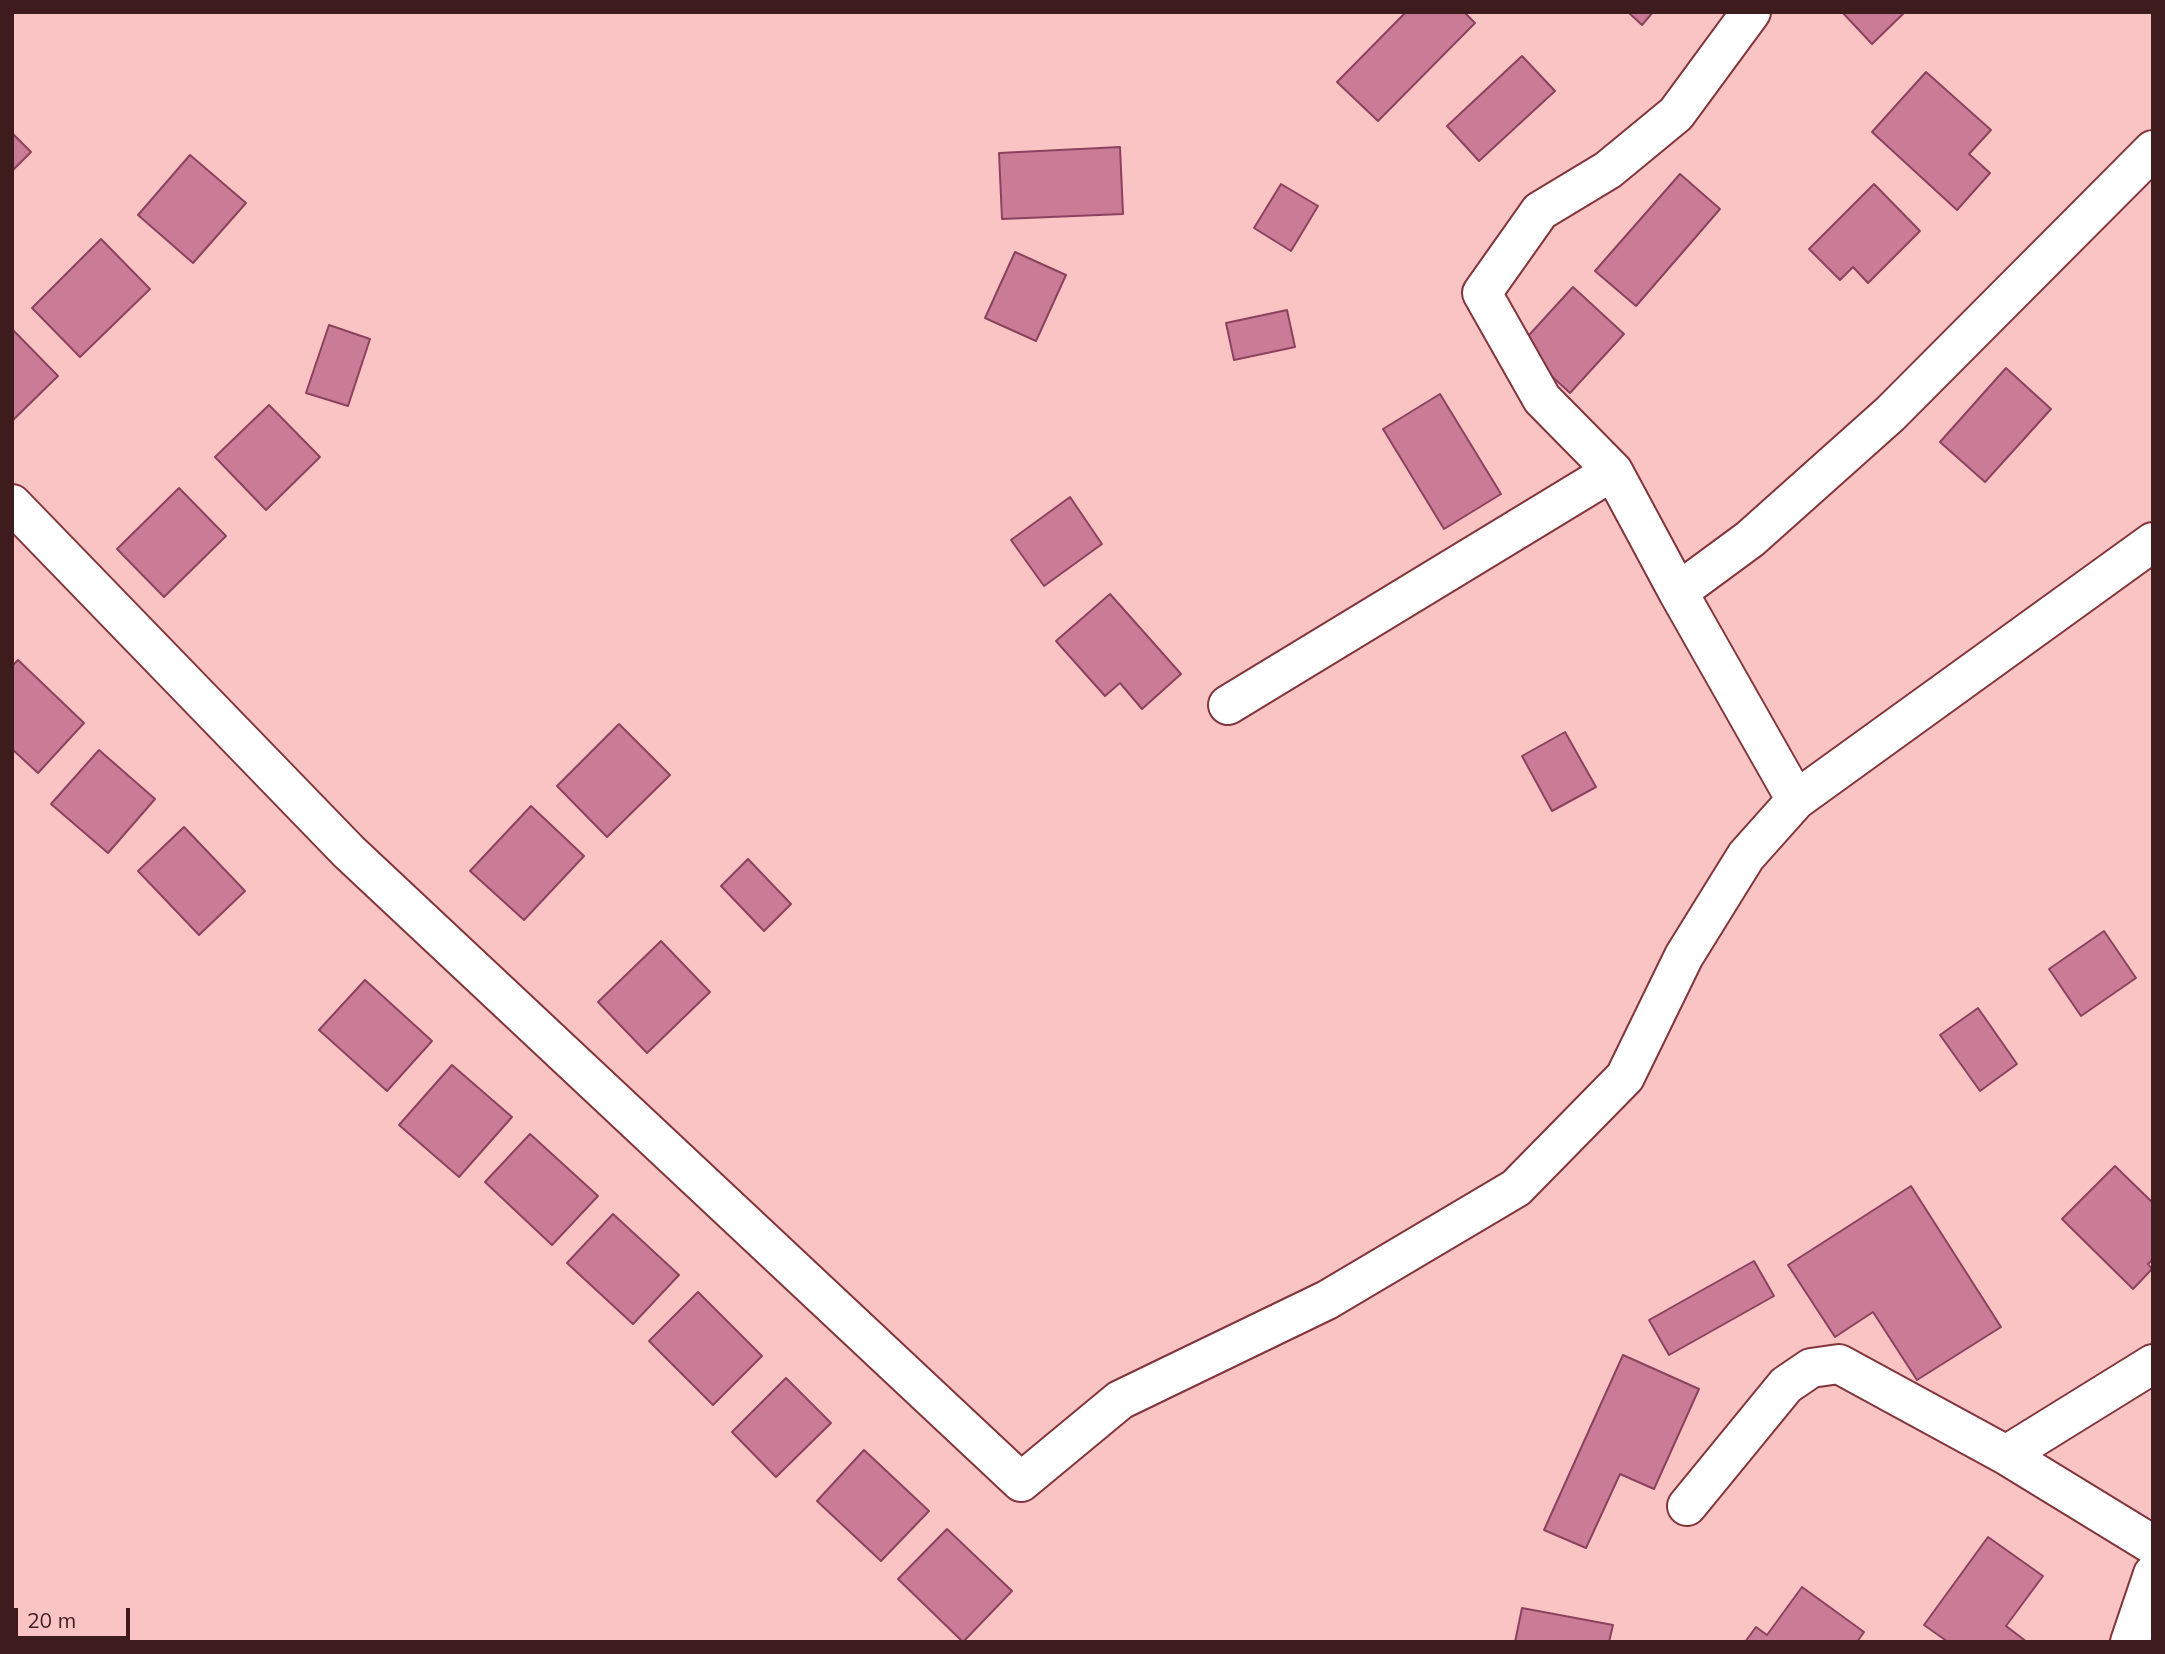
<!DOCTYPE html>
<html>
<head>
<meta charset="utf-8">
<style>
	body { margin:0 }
	#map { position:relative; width:2165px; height:1654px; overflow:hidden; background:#fbc4c4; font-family:Mulish,sans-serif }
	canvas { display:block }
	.frame { position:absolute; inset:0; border:14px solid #3e1c1d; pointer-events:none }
	.scale { position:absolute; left:14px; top:1608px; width:116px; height:32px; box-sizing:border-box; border:4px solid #3e1c1d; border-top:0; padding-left:9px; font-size:21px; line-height:24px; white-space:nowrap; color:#3e1c1d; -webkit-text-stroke:5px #fbc4c4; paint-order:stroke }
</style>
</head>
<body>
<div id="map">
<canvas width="2165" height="1654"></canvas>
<div class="frame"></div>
<div class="scale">20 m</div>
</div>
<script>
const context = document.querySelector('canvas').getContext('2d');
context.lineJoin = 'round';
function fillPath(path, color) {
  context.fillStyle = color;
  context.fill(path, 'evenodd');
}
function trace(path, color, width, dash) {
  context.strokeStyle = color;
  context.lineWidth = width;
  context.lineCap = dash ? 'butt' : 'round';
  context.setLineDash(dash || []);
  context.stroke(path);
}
const building = new Path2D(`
	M1406,12h58l11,11 -97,98 -41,-39z
	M1628,12h25l-11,13z
	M1842,12h63l-33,32z
	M1522,56l33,35 -76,70 -32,-35z
	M1926,72l65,58 -22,24 21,19 -33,37 -85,-78z
	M12,133l19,19 -19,19z
	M1120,147l3,67 -121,5 -3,-66z
	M190,155l56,48 -53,60 -55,-48z
	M1680,174l40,35 -84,97 -41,-35z
	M1281,184l37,22 -27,45 -37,-23z
	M1874,184l46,47 -52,52 -15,-16 -13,13 -31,-31z
	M101,239l49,50 -70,68 -48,-49z
	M1015,252l51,23 -30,66 -51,-23z
	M1573,287l51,47 -54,59 -51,-47z
	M1287,310l8,37 -61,13 -8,-37z
	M329,325l41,14 -22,67 -42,-13z
	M12,329l46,47 -46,45z
	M2006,368l45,41 -66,73 -45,-40z
	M1440,394l61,100 -57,35 -61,-100z
	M269,405l51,52 -54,53 -51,-53z
	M179,488l47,48 -62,61 -47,-48z
	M1070,497l32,47 -58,42 -33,-46z
	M1110,594l71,80 -39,35 -22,-26 -15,13 -49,-55z
	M18,660l66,63 -46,50 -26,-24v-83z
	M619,724l51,51 -63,62 -50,-51z
	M1565,732l31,55 -44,24 -30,-55z
	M99,750l56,49 -47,54 -57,-49z
	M531,806l53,50 -60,64 -54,-49z
	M184,827l61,64 -46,44 -61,-64z
	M748,859l43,45 -27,27 -43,-45z
	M2104,931l32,47 -55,38 -32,-47z
	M661,941l49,51 -63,61 -49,-51z
	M365,980l67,61 -45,50 -68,-61z
	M1978,1008l39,56 -37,27 -40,-56z
	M452,1065l60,52 -53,60 -60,-52z
	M530,1134l68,62 -46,49 -67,-63z
	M2115,1166l38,37v56l-5,5 4,5 -19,20 -71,-70z
	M1911,1186l90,141 -84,53 -44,-68 -38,25 -47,-72z
	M613,1214l66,61 -46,49 -66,-61z
	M1754,1261l20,35 -105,59 -20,-35z
	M698,1292l64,64 -49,49 -64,-64z
	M1623,1355l76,34 -45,100 -34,-15 -34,74 -42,-18z
	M786,1378l45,45 -55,54 -44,-45z
	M864,1450l65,61 -48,50 -64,-60z
	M947,1529l65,62 -49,51 -65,-63z
	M1988,1537l55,39 -37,50 21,16h-79l-24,-17z
	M1802,1587l62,45 -7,10h-112l11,-15 11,8z
	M1522,1608l91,17 -4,17h-94z`);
const minor = new Path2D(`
	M1751,12l-75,102 -68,56 -68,41 -58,82 60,106 71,72 65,121 118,208 357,-258
	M12,504l337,348 672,630 99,-82 207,-100 189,-112 109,-111 59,-121 62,-100 50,-56
	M1678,592l72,-53 140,-125 263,-264
	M1228,705l385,-234
	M2006,1455l147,-91
	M1687,1506l99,-121 25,-17 28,-4 167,91 147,90
	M2130,1642l23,-68`);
fillPath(building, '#ca7c97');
trace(building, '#8c425e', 2);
trace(minor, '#82353b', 42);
trace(minor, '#fff', 38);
</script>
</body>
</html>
